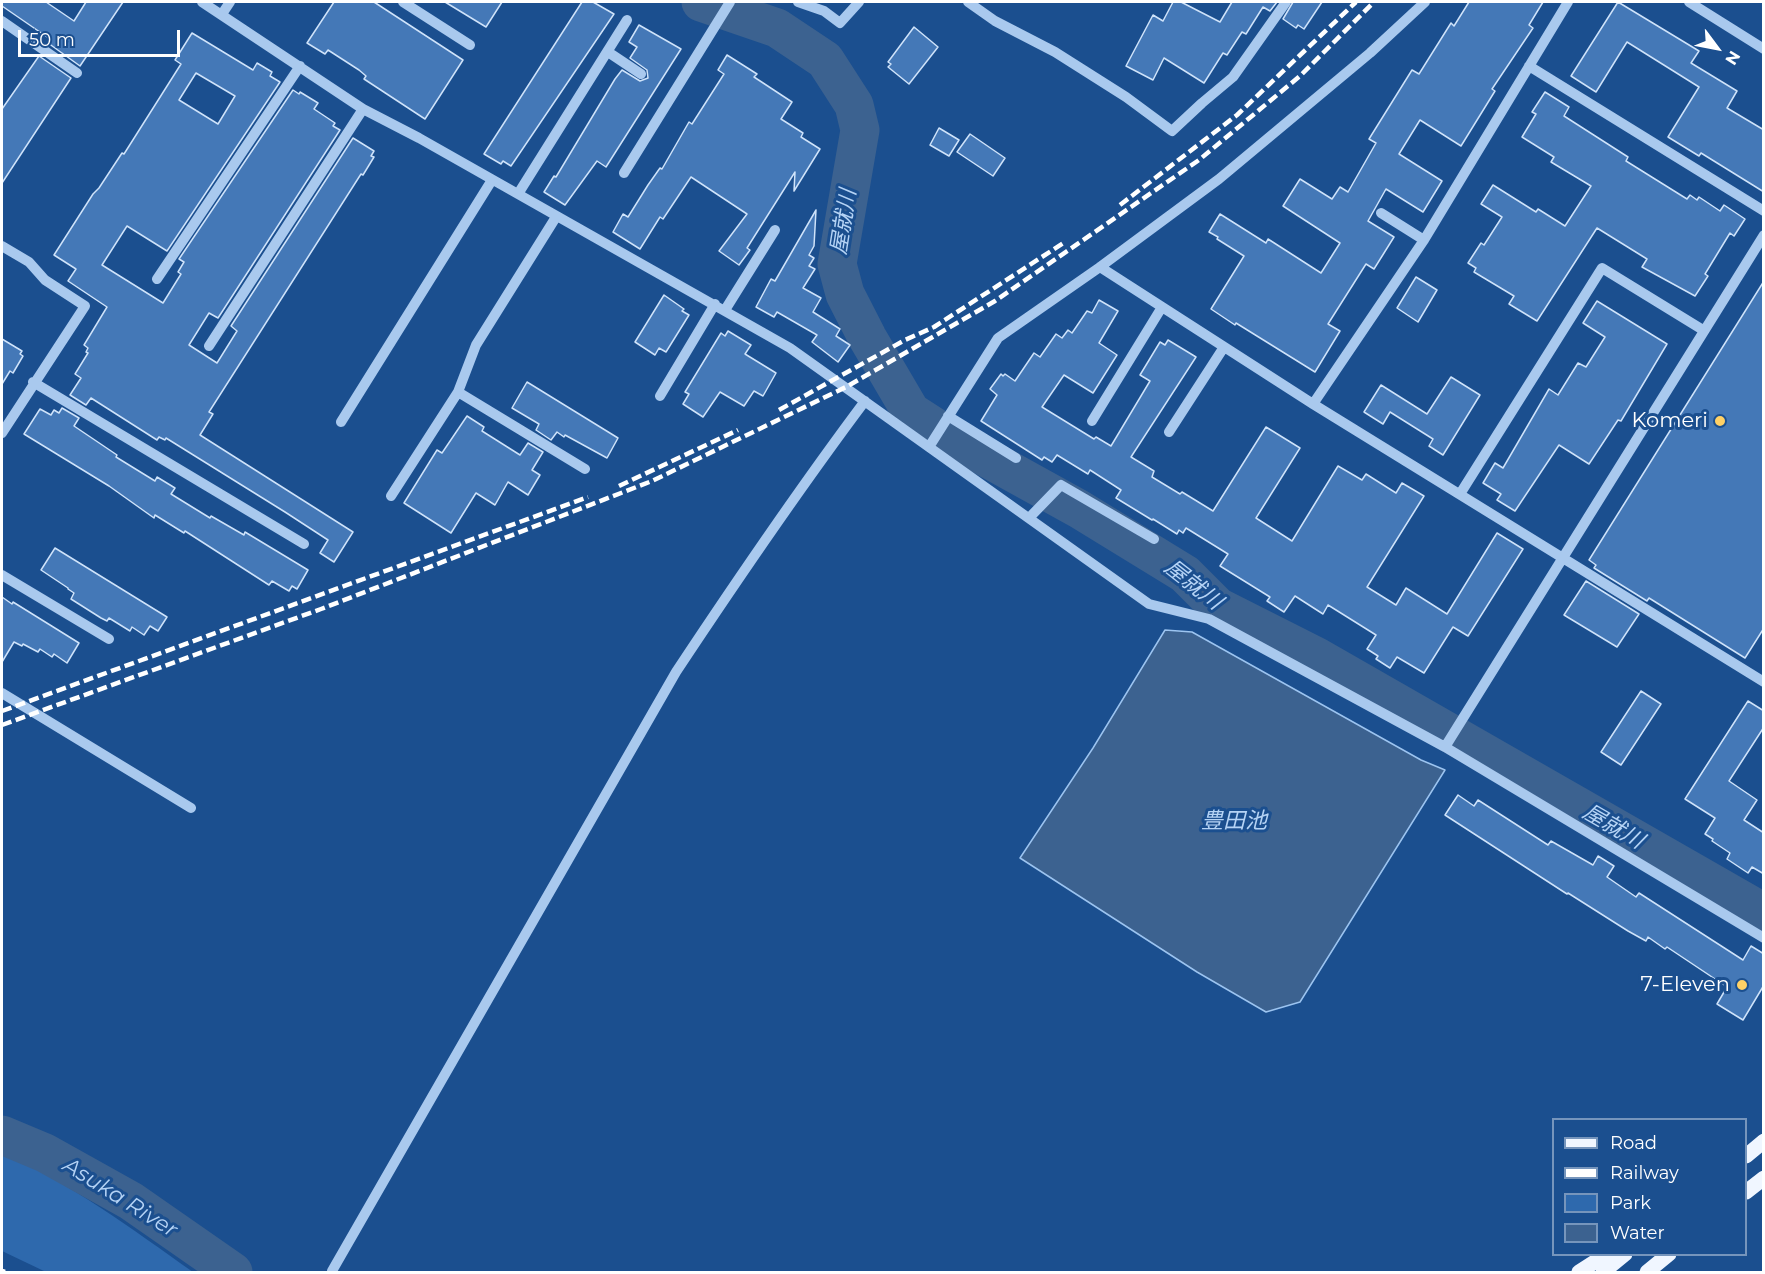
<!DOCTYPE html>
<html>
<head>
<meta charset="utf-8">
<style>
	body { margin:0 }
	#map { position:relative; width:1765px; height:1274px; overflow:hidden; background:#1b4f8f; font-family:Montserrat,sans-serif }
	canvas { display:block }
	.frame { position:absolute; inset:0; border:3px solid #fff; pointer-events:none }
	.legend { position:absolute; left:1552px; top:1118px; width:195px; height:138px; box-sizing:border-box; background:#1b4f8f; border:2px solid #7695bc; margin:0; padding:8px 10px; list-style:none; font-size:18px; color:#fff }
	.legend li { display:flex; align-items:center; gap:12px; height:30px }
	.legend b { width:30px; border:2px solid #7695bc }
	.north { position:absolute; left:1687px; top:18px; width:60px; height:60px; -webkit-text-stroke:4px #1b4f8f; paint-order:stroke; rotate:122deg; font-size:16px; font-weight:700; line-height:24px; text-align:center; color:#fff }
	.north::after { content:''; display:block; margin:auto; width:21px; height:27px; background:#fff; clip-path:polygon(50% 0,100% 100%,50% 72%,0 100%) }
	.scale { position:absolute; left:18px; top:30px; width:162px; height:27px; box-sizing:border-box; border:3px solid #fff; border-top:0; padding-left:8px; font-size:18px; line-height:21px; white-space:nowrap; color:#fff; -webkit-text-stroke:4px #1b4f8f; paint-order:stroke }
</style>
</head>
<body>
<div id="map">
<canvas width="1765" height="1274"></canvas>
<div class="frame"></div>
<ul class="legend">
<li><b style="height:8px;background:#f0f6ff"></b>Road</li>
<li><b style="height:8px;background:#fff"></b>Railway</li>
<li><b style="height:16px;background:#2e69ad"></b>Park</li>
<li><b style="height:16px;background:#3c6290"></b>Water</li>
</ul>
<div class="north">N</div>
<div class="scale">50 m</div>
</div>
<script>
const context = document.querySelector('canvas').getContext('2d');
context.lineJoin = 'round';
function fillPath(path, color) {
  context.fillStyle = color;
  context.fill(path, 'evenodd');
}
function trace(path, color, width, dash) {
  context.strokeStyle = color;
  context.lineWidth = width;
  context.lineCap = dash ? 'butt' : 'round';
  context.setLineDash(dash || []);
  context.stroke(path);
}
function label(font, color, halo, rows, align = 'center') {
  context.font = font + ' Montserrat,"Noto Sans JP",sans-serif';
  context.lineWidth = 6;
  context.setLineDash([]);
  context.textBaseline = 'middle';
  context.strokeStyle = halo;
  context.fillStyle = color;
  for (const [text, x, y, turn = 0] of rows) {
    context.save();
    context.translate(x, y);
    context.rotate((+turn || 0) * Math.PI / 180);
    context.textAlign = isNaN(turn) ? turn : align;
    if (halo) context.strokeText(text, 0, 0);
    context.fillText(text, 0, 0);
    context.restore();
  }
}
const green = new Path2D(`
	M2,1152c68,31 130,77 191,120h-147l-44,-21z`);
const water = new Path2D(`
	M1165,630l27,2 229,128 24,10 -145,232 -34,10 -69,-40 -177,-114 73,-110z`);
const river = new Path2D(`
	M701,2l76,26 48,32 29,45 6,25 -23,134 8,30 22,43 44,75 45,29 123,68 106,65 33,33 99,50 447,256
	M2,1135l43,18 86,48 102,71`);
const building = new Path2D(`
	M2,2h44l28,19 12,-19h37l-43,64 -32,-23 2,-4 -48,-33z
	M334,2h40l89,58 -38,59 -61,-40 2,-3 -7,-6 -31,-20 -3,4 -18,-11z
	M445,2h57l-16,25z
	M582,2h11l21,12 -103,152 -8,-5 -2,3 -17,-10z
	M1173,2h8l39,20 12,-20h45l-7,9 -7,-4 -17,27 -4,-2 -15,23 -4,-2 -19,30 -40,-25 -11,22 -27,-14 27,-51 10,6z
	M1293,2h29l-18,27 -6,-4 -2,3 -13,-9z
	M1469,2h74l-14,23 4,3 -41,61 3,2 -34,55 -41,-26 -21,34 43,27 -19,31 -37,-23 -18,32 26,16 -20,32 -8,-5 -38,60 12,7 -25,41 -79,-49 -1,2 -24,-16 33,-53 -27,-17 1,-2 -9,-5 11,-18 46,29 2,-4 53,34 19,-30 -57,-37 17,-27 32,20 8,-12 8,5 28,-49 -7,-4 43,-69 7,4 32,-51 3,3z
	M1618,2l81,49 -8,12 46,28 -10,17 37,22v62l-63,-39 -2,3 -31,-19 31,-50 -72,-45 -31,50 -25,-16z
	M639,25l42,24 -75,118 -9,-6 -32,44 -21,-13 10,-16 2,1 59,-98 7,-9 18,11 8,-3 -1,-8 -17,-12 7,-11 -8,-5z
	M914,27l24,20 -29,37 -21,-17 3,-3 -3,-2z
	M192,33l61,37 4,-7 15,9 -2,4 10,6 -113,169 -40,-25 -25,39 61,38 18,-29 -3,-2 6,-10 -5,-3 114,-169 6,4 1,-2 18,11 -4,6 21,14 -2,3 7,4 -122,188 -9,-5 -20,32 28,18 20,-32 -6,-5 122,-188 21,13 -3,5 3,1 -11,18 -2,-1 -152,238 4,2 -13,21 153,97 -19,30 -14,-9 8,-13 -43,-28 -119,-74 -1,2 -6,-3 -2,3 -66,-42 -5,7 -16,-10 11,-17 -6,-4 13,-21 -2,-1 2,-4 -4,-3 23,-38 -39,-26 8,-12 -22,-14 39,-61 6,-6 23,-35 2,1 57,-90 -6,-4zM196,73l39,23 -17,28 -39,-24z
	M727,55l30,19 -3,3 38,25 -11,17 22,14 -2,4 19,12 -26,42 1,-19 -48,76 3,2 -11,15 -20,-14 28,-37 -56,-37 -28,42 -3,-2 -20,32 -27,-17 10,-18 5,3 20,-32 12,-17 2,1 27,-47 3,2 32,-50 -6,-4z
	M39,56l32,22 -69,105v-74z
	M1545,92l24,15 -5,9 64,41 -2,4 61,38 3,-4 7,5 2,-3 21,14 4,-6 21,14 -11,17 -4,-3 -25,41 3,2 -13,20 -53,-29 5,-8 -50,-31 -60,93 -28,-17 5,-8 -40,-24 2,-4 -8,-5 13,-20 3,2 18,-28 -21,-13 12,-19 43,27 2,-3 27,17 26,-40 -40,-24 3,-5 -32,-20 14,-23 -4,-2z
	M939,128l20,12 -10,16 -19,-11z
	M970,134l35,24 -12,18 -36,-24z
	M816,210l-2,36 -5,9 5,3 -5,8 6,3 -12,19 18,10 -8,14 27,17 -4,7 14,9 -12,17 -26,-20 5,-7 -40,-23 -3,5 -18,-10 15,-28 4,2z
	M1416,277l21,13 -19,32 -21,-14z
	M1764,281v347l-19,30 -96,-60 -2,3 -53,-33 2,-3 -7,-5z
	M664,295l20,14 -2,2 7,4 -23,37 -7,-4 -4,7 -20,-13z
	M1099,300l19,11 -19,32 18,12 -24,38 -29,-18 -22,32 52,32 2,-2 15,9 39,-65 -10,-6 20,-33 5,3 3,-5 28,17 -65,100 23,14 -2,6 28,17 2,-2 31,19 53,-84 34,21 -44,70 36,23 46,-75 24,14 4,-6 30,19 6,-10 22,13 -57,91 29,18 10,-17 41,26 50,-81 26,16 -55,87 -15,-9 -29,46 -27,-16 -7,11 -14,-9 2,-3 -11,-7 9,-14 -48,-30 -5,9 -28,-18 -11,16 -17,-11 3,-4 -50,-31 8,-12 -42,-26 -3,5 -4,-3 -2,4 -24,-15 -1,1 -36,-22 5,-8 -31,-20 -2,4 -31,-19 -5,7 -8,-5 -2,3 -61,-39 16,-26 -7,-6 11,-15 2,2 2,-2 10,7 19,-28 6,4 16,-23 6,4 6,-8 4,3 15,-22 5,2z
	M1597,301l70,43 -46,77 -3,-1 -29,44 -30,-19 -44,66 -18,-11 4,-6 -18,-11 12,-20 8,5 46,-79 9,6 20,-32 8,4 19,-30 -22,-14z
	M728,331l23,14 -6,9 31,19 -13,23 -9,-5 -10,15 -24,-14 -17,25 -20,-13 6,-10 -4,-2 36,-59 4,3z
	M2,339l20,12 -2,3 3,2 -10,17 -3,-2 -8,13z
	M1451,377l29,18 -37,60 -14,-9 4,-7 -43,-27 -7,12 -19,-12 17,-27 46,29z
	M527,382l91,56 -11,20 -42,-23 -1,2 -7,-5 -6,8 -15,-10 3,-6 -27,-16z
	M62,408l17,10 -5,8 43,29 -1,2 39,24 2,-4 18,11 -4,6 39,24 1,-2 33,19 1,-3 63,38 -11,19 -5,-3 -3,5 -17,-10 -3,4 -84,-54 -1,2 -29,-18 -1,3 -45,-32 -85,-52 16,-25 11,6 3,-5 5,3z
	M467,416l17,11 -2,4 38,24 8,-12 15,9 -11,18 8,5 -12,20 -20,-13 -13,23 -19,-12 -25,40 -47,-30 33,-53 5,3z
	M55,548l112,69 -9,14 -8,-5 -6,9 -12,-8 -2,4 -21,-13 -2,3 -6,-3 -30,-19 3,-6 -6,-4v-1l-27,-18z
	M1586,581l53,33 -22,33 -53,-32z
	M2,597l10,7 1,-2 66,41 -12,20 -13,-9 -2,3 -12,-8 -2,3 -15,-8 -1,2 -8,-4 -12,20z
	M1641,691l20,13 -40,61 -20,-13z
	M1748,701l16,10v16l-35,54 28,19 -13,20 20,13v41l-12,-7 -4,6 -21,-14 3,-6 -18,-12 1,-2 -8,-5 10,-16 -30,-19z
	M1458,795l16,11 4,-6 70,45 3,-4 42,24 5,-9 16,10 -7,11 29,20 3,-4 104,67 8,-14 13,8v31l-21,35 -26,-16 10,-17 -60,-40 -2,2 -17,-12 -2,4 -18,-10 -60,-38 -1,1 -122,-79z`);
const minor = new Path2D(`
	M202,2l161,107 56,29 371,210 359,256 60,15 236,128 319,191
	M403,2l67,43
	M798,2l26,9 16,12 19,-21
	M968,2l27,19 60,31 71,45 46,34 30,-28 31,-26 53,-75
	M1689,2l75,47
	M222,14l8,-12
	M2,21l75,52
	M608,52l33,22
	M1529,66l235,145
	M624,173l106,-171
	M518,194l109,-174
	M1381,213l43,27
	M2,246l27,16 16,18 40,26 -83,127
	M1100,267l213,137 451,278
	M157,279l143,-213
	M725,310l50,-80
	M209,346l154,-237
	M33,382l271,162
	M458,392l127,77
	M660,396l55,-92
	M1313,404l111,-164 144,-238
	M948,416l68,42
	M1092,421l70,-114
	M341,422l151,-242
	M1169,432l55,-85
	M929,447l69,-109 102,-71 119,-88 151,-126 55,-51
	M1460,494l142,-226 101,62
	M391,496l67,-104 18,-47 80,-128
	M1029,518l32,-33 93,54
	M2,575l107,64
	M2,693l189,115
	M1445,747l319,-512
	M332,1271l344,-599c61,-92 123,-183 189,-271`);
const major = new Path2D(`
	M1746,1156l18,-15
	M1746,1192l18,-14
	M1579,1272l28,-18
	M1603,1272l22,-18
	M1647,1272l22,-18`);
const rail = new Path2D(`
	M1120,205l117,-90 119,-113
	M779,410l126,-70 29,-13 131,-85
	M619,486l119,-56
	M2,711l586,-214
	M2,725l319,-116 331,-128 194,-94 149,-86 204,-141 101,-84 74,-74
	M2,1271l3,1`);
const markers = [
	[1720,421,6,"#ffd166"],
	[1742,985,6,"#ffd166"]
];
const poiNames = [
	["Komeri",1708,421],
	["7-Eleven",1730,985]
];
const waterNames = [
	["屋就川",844,222,-81],
	["屋就川",1193,585,38],
	["豊田池",1234,822],
	["屋就川",1613,827,30],
	["Asuka River",120,1198,32]
];
fillPath(green, '#2e69ad');
fillPath(water, '#3c6290');
trace(water, '#9cc4f0', 1.5);
trace(river, '#3c6290', 39);
fillPath(building, '#4478b7');
trace(building, '#cfe3fa', 1.5);
trace(minor, '#a9c9ee', 10);
trace(major, '#f0f6ff', 15);
trace(rail, '#fff', 4.5, [10, 4.5]);
for (const [x, y, r, color] of markers) {
  const dot = new Path2D();
  dot.arc(x, y, r, 0, 2 * Math.PI);
  context.fillStyle = color;
  context.fill(dot);
  trace(dot, '#1b4f8f', 2);
}
label('21px', '#fff', '#1b4f8f', poiNames, 'right');
label('italic 22px', '#b5d3f5', '#1b4f8f', waterNames);
</script>
</body>
</html>
